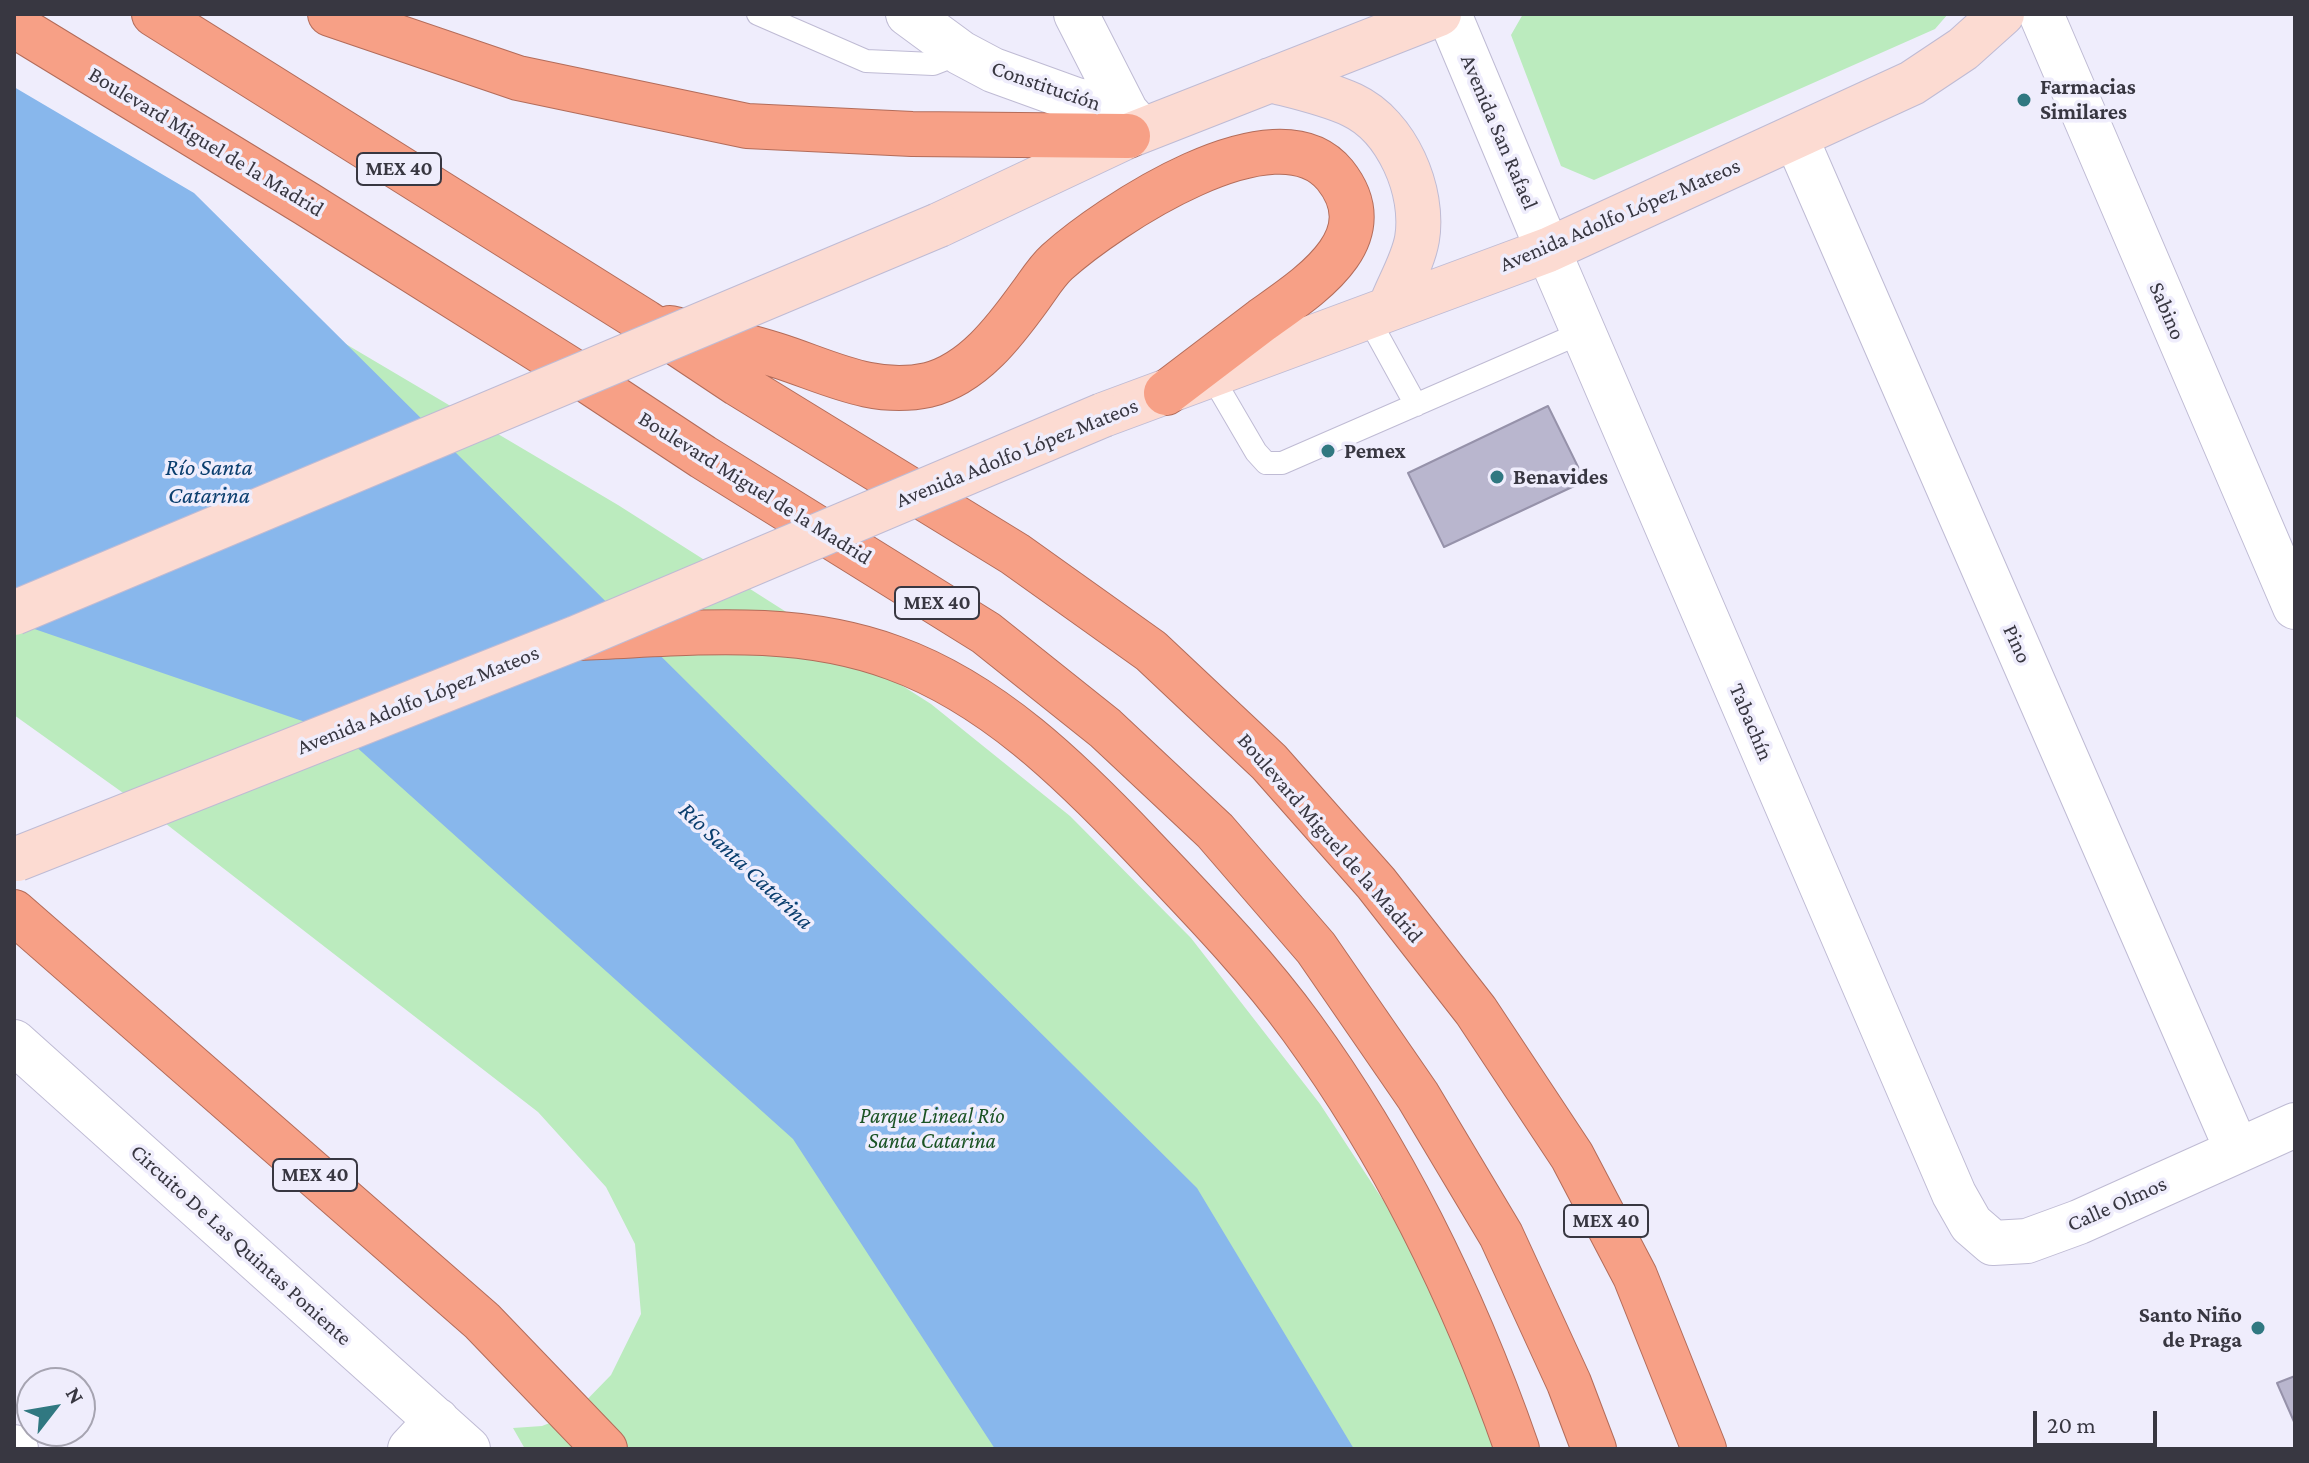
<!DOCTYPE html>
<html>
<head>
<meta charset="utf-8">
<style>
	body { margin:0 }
	#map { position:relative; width:2309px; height:1463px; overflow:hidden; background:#efedfc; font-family:"Crimson Pro",serif }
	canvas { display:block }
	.frame { position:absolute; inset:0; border:16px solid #383741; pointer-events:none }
	.north { position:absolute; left:16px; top:1367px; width:80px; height:80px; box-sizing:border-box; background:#efedfc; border:2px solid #a6a4b1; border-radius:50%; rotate:59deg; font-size:22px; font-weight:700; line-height:32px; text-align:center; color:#383741 }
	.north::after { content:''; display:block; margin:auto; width:28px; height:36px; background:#307881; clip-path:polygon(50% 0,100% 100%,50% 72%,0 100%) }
	.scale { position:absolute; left:2033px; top:1411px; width:124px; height:36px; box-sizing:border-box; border:4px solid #383741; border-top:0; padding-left:10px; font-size:24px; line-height:28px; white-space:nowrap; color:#383741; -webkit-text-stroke:6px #efedfc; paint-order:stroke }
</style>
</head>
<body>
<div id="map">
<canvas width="2309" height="1463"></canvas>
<div class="frame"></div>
<div class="north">N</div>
<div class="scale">20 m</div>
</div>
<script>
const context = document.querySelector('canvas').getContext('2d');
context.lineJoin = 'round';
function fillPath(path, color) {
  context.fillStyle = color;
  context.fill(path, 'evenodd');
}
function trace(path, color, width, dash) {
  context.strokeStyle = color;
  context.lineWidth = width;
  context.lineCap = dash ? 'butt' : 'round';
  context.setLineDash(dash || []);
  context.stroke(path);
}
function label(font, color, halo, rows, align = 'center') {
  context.font = font + ' "Crimson Pro",serif';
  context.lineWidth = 7;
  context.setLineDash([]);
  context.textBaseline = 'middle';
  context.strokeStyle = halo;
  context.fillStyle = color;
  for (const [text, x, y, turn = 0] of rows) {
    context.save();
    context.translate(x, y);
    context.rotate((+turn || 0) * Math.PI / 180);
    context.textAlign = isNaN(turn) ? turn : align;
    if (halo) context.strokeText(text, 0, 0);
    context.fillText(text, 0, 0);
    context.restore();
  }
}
const green = new Path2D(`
	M1523,14h425l-13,15 -341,151 -33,-14 -50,-131z
	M14,142l254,156 350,207 313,199 139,112 121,122 129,166 95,145 97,200h-987l-12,-21 29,-2 31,-12 38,-39 30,-61 -6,-70 -29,-57 -68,-75 -377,-292 -147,-105z`);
const water = new Path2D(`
	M14,87l180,106 1003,995 157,261h-359l-202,-310 -450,-404 -329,-113z`);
const building = new Path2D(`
	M1548,406l37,75 -141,66 -36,-74z
	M2295,1376v48l-18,-41z`);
const service = new Path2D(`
	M758,14l108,47 67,3 28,-11
	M1367,316l49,89
	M1211,375l45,77 10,11h16l301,-131`);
const minor = new Path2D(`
	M908,14l53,39 32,17 83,30 50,12 16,18
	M1076,14l50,98
	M2041,14l254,593
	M1796,138l441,1012
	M1548,250l406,944 17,30 22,19 34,-2 52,-19 216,-97
	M14,1042l454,407
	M14,1447l2,2
	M410,1449l27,-29`);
const tertiary = new Path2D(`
	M1449,14l99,236`);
const secondary = new Path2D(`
	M1270,80c27,7 56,13 82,25 45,21 73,86 65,134 -4,23 -19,47 -27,69
	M939,225l189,-89 311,-122
	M1103,415l445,-165 364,-167 51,-34 39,-35`);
const trunk = new Path2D(`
	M154,14l491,308 93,62 277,170 136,97 118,111 107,121 100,128 96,145 63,120 69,173
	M330,14l188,64 229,48 165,8 216,2
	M14,25l293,179 272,171 124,82 283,176 119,95 110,103 101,117 102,148 83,139 68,148 25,66
	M670,328c36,8 71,16 106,27 51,16 96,42 152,30 45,-11 77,-54 103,-90 8,-11 16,-24 26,-33 50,-45 219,-159 278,-87 51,64 -27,112 -73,145 -32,24 -64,49 -96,73
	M579,638c107,-4 212,-18 315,20 97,35 177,113 247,187 56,59 113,117 161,183 93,128 163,272 215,421
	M14,912l468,409 123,128`);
const secondaryBridge = new Path2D(`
	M14,613l925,-388
	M17,859l559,-221 527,-223`);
const markers = [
	[2024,100,8,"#307881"],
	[1328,451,8,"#307881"],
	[1497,477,8,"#307881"],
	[2258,1328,8,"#307881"]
];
const shields = [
	[399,169,84],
	[937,603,84],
	[315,1175,84],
	[1606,1221,84]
];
const shieldNames = [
	["MEX 40",399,169],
	["MEX 40",937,603],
	["MEX 40",315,1175],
	["MEX 40",1606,1221]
];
const streetNames = [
	["Constitución",1046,86,19],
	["Avenida San Rafael",1499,132,67],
	["Boulevard Miguel de la Madrid",206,142,31],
	["Avenida Adolfo López Mateos",1620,215,-23],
	["Sabino",2167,311,67],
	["Avenida Adolfo López Mateos",1017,453,-22],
	["Boulevard Miguel de la Madrid",755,488,32],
	["Pino",2017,644,66],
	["Avenida Adolfo López Mateos",418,700,-22],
	["Tabachín",1751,722,67],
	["Boulevard Miguel de la Madrid",1330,838,49],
	["Calle Olmos",2117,1204,-24],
	["Circuito De Las Quintas Poniente",241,1245,42]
];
const poiNames = [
	["Farmacias",2040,87],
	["Similares",2040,112],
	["Pemex",1344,451],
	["Benavides",1513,477],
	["Santo Niño",2242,1315,"right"],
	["de Praga",2242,1340,"right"]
];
const parkNames = [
	["Parque Lineal Río",932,1116],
	["Santa Catarina",932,1141]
];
const waterNames = [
	["Río Santa",209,468],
	["Catarina",209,496],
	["Río Santa Catarina",746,866,43]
];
fillPath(green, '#bbebbe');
fillPath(water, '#88b7ec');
fillPath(building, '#b9b6ce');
trace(building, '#9692aa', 2);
trace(service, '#bfbbd4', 24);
trace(minor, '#bfbbd4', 46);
trace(tertiary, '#bfbbd4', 46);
trace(secondary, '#bfbbd4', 46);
trace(trunk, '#b36c5a', 46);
trace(service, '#fff', 22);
trace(minor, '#fff', 44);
trace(tertiary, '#fff', 44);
trace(secondary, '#fcdbd2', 44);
trace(trunk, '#f7a086', 44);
trace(secondaryBridge, '#bfbbd4', 46, []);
trace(secondaryBridge, '#fcdbd2', 44);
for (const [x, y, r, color] of markers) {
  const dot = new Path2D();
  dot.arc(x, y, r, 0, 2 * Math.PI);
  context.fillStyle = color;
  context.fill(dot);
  trace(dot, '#efedfc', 3);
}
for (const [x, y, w] of shields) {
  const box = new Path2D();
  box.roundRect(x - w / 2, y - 16, w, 32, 6);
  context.fillStyle = '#efedfc';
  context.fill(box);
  trace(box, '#383741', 2);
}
label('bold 20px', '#383741', null, shieldNames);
label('22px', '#383741', '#efedfc', streetNames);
label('bold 22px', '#383741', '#efedfc', poiNames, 'left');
label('italic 22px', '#1a5324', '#efedfc', parkNames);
label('italic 24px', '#0a3e6e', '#efedfc', waterNames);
</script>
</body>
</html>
